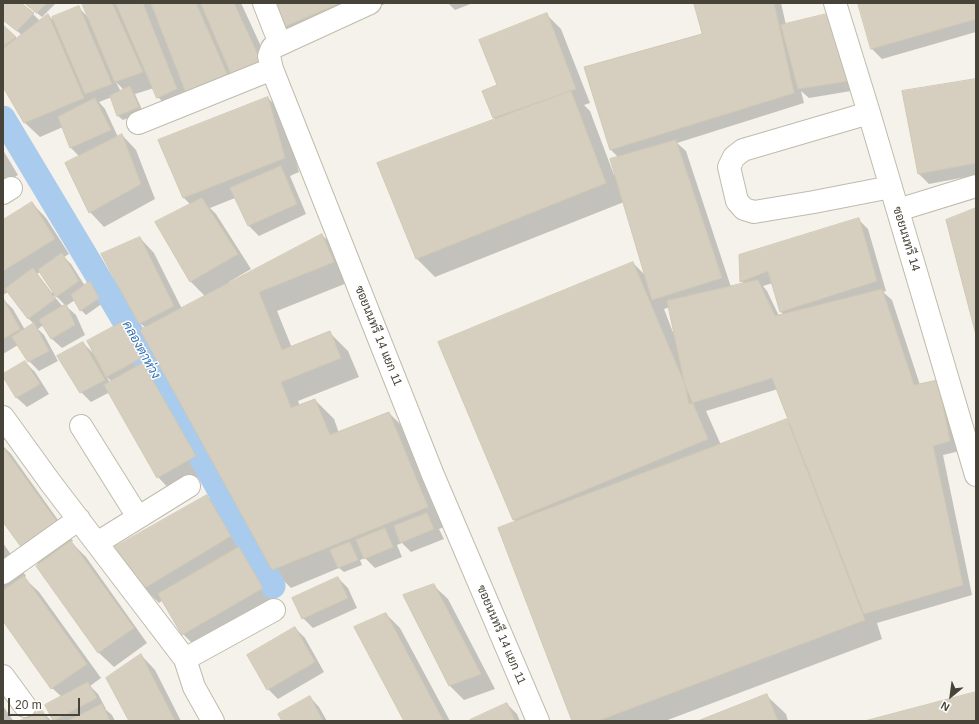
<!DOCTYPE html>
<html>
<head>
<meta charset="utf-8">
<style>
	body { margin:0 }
	#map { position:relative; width:979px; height:724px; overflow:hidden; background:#f4f2ea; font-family:Arial,sans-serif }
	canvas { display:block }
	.frame { position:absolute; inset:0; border:4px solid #484338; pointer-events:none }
	.north { position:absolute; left:931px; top:676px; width:40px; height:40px; -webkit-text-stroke:3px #fff; paint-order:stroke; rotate:209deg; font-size:11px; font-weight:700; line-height:16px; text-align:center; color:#484338 }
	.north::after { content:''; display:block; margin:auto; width:14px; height:18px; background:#484338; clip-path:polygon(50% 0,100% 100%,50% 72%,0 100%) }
	.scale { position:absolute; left:8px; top:698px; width:72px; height:18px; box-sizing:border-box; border:2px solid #484338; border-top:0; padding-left:5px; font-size:12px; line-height:14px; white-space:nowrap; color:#484338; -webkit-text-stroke:3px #fff; paint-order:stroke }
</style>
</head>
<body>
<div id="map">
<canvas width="979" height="724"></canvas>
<div class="frame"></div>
<div class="north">N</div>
<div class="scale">20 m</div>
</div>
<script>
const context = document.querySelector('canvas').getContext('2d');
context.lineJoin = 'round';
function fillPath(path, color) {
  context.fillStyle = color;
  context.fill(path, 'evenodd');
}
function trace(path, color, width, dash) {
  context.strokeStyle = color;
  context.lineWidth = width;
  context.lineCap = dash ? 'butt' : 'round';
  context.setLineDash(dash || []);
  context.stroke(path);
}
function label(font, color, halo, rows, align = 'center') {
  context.font = font + ' Arial,Sarabun,sans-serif';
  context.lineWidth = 3;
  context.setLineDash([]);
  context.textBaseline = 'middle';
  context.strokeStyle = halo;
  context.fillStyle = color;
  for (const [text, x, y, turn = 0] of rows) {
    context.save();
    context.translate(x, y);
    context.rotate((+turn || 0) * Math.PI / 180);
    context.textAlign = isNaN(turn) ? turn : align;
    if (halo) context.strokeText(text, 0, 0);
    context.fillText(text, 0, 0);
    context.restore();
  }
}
const shadow = new Path2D(`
	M3,3h16l14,11 7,7 8,-6 7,7 24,-14 10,10 -6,-15h158l36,78 -30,10 -56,13 -19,8 -14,-15 -4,-9 -19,6 8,18 -20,8 -5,-4 -6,-19 -13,5 6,7 13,28 4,-2 14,15 19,49 -51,28 -14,-15 -10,-55 -9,-9 -8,-21 -23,10 -15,-14 -22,-38v-59l14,13 5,-4 -19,-15zM116,82l8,8 -3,2z
	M24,3h32l-14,14 -11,-9h-1z
	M276,3h111l-87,38 -15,-14z
	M448,3h25l-18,7z
	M695,3h86l5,22 45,-11 26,76 -48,8 -8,-7 3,12 -127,40 9,8 45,136 13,-3 -3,-3 117,-62 10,10 18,62 -3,1 9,8 28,85 18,-4 22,70 -17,4 29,140 -95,28 5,16 -217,82h-92l-57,-199 -2,-2 -74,-177 193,-80 13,13 -22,-74 -189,75 -19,-19 80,-138 -2,-2 4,-32 49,-71 14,14 29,74 -6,2 6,6 24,64h1l4,-17 -8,-8 -26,-82 118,-34zM773,283l8,29 3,3 -5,1 -12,-25 -4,-5zM670,307l4,28 -10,-26zM778,389l14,37 -6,-6 -65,25 -15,-34z
	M859,3h117v29l-94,27 -10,-10z
	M976,80v95l-47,9 -10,-10 -16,-82z
	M268,98l14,14 17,60 -9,4 16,38 -47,22 -10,-10 -14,-28 -25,10 6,6 35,55 -22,13 1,2 92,-49 19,18 11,28 -75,30 15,37 38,-15 18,18 11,26 -61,24 2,5 15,-6 19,19 5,14 50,-20 19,19 38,94 -7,3 5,10 -33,13 -9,-9 -5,2 5,12 -27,11 -10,-10 -5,2 2,5 -18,7 -5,-4 -48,20 -19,-19 -126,-241 -6,-5v-85l14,15 28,56 24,-12 -15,-15v-77l-7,-7 -25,-57z
	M3,150l15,25 -15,9z
	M32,203l14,15 23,36 -5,3 7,7 14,22 5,-4 4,5 9,16 -17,12 -5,-5 -6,-10 -9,6 10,9 9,20 -23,13 -10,-9 -9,-14 -5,4 6,6 14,26 -19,10 -10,-10 -11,-16 -15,9v-55l10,10 12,21 10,-5 -6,-6 -21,-27 -5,3v-74zM40,272l14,20 -2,1 -10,-13 -5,-6zM55,295l11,11 -3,1 -9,-11z
	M122,324l10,10 18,34 -2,1 10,10 51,92 -37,21 -14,-15 -48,-85 -19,10 -10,-10 2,-49 12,12zM107,377l5,5 -2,1z
	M25,362l10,10 14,22 -22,13 -10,-9 -14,-23z
	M3,446l8,8 62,87 -2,1 15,15 61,86 -33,24 -15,-14 -62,-87 2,-1 -14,-15 -22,-30z
	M207,496l15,14 23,41 -2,2 10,10 24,40 -80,45 -14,-14 -20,-34 -4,3 -15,-15z
	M3,543l23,33 -2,2 15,14 62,86 -11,8 8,8 8,15h-1l7,6 3,6h-61l-8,-16 16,-8 -10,-9 -49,-69z
	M338,578l10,10 9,20 -44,20 -10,-10z
	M433,585l15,14 47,90 -31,11 -14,-14 -46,-90z
	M386,614l14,14 50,93h-45z
	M295,628l10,10 19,34 -46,27 -10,-10z
	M141,655l14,15 26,51h-51z
	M767,696l19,18 2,7h-87z
	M310,697l9,10 8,14h-44z
	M507,704l10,10 3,7h-49z
	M3,706l10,14 -1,1h-9z
	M41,711l11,10h-30z`);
const canal = new Path2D(`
	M3,118l124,207 146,261`);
const building = new Path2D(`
	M6,3h15l13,10 -17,18 -14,-11v-14z
	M25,3h22l-10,10z
	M82,3h30l31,69 -28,10z
	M116,3h27l34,86 -20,9z
	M151,3h45l31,71 -41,18z
	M201,3h33l29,63 -31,10z
	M275,3h65l-56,24z
	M694,3h80l20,90 -184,57 -26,-83 118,-33z
	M858,3h118v16l-105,30z
	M79,6l33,78 -27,10 -33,-77z
	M547,13l29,76 -83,29 -11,-27 15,-6 -18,-45z
	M831,13l17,68 -50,8 -17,-64z
	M48,14l36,84 -60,25 -21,-36v-38z
	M3,25l13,12 -13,9z
	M976,79v84l-58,11 -16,-83z
	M130,86l9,21 -22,9 -7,-20z
	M571,91l35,92 -190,76 -39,-96z
	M268,97l17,61 -102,40 -25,-58z
	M95,98l16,32 -41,18 -12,-31z
	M122,134l19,50 -52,29 -24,-50z
	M676,140l46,138 -70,22 -42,-141z
	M281,166l16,38 -49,22 -18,-38z
	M202,198l36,56 -48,28 -35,-60z
	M32,202l23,37 -52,32v-51z
	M976,208v127l-30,-115z
	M859,218l18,63 -97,31 -12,-41 -28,11 -1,-27z
	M322,234l12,28 -75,30 23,58 48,-19 11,27 -60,24 10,26 24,-9 15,36 59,-23 39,95 -156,63 -132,-240z
	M140,237l34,69 -35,18 -38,-70z
	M62,253l17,28 -23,16 -18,-27z
	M633,262l75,177 -195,81 -75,-178z
	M33,268l22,31 -27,20 -23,-30z
	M758,280l17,36 107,-27 32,96 24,-5 12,61 -17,5 30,139 -99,29 -92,-236 -83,26 -22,-103z
	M90,281l9,17 -19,13 -9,-16z
	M3,298l17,31 -17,10z
	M66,304l9,21 -24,14 -12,-19z
	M122,322l19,36 -35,19 -19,-36z
	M34,323l15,28 -21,11 -16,-25z
	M83,342l22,38 -25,13 -23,-37z
	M25,361l15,23 -24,14 -13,-21v-3z
	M143,363l53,93 -39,22 -53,-93z
	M787,419l78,201 -267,101h-26l-74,-193z
	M3,447l57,79 -36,25 -21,-29z
	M207,495l24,41 -88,53 -28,-42z
	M427,513l7,16 -34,14 -6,-17z
	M385,528l8,19 -29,12 -8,-19z
	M71,541l63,87 -36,25 -62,-87z
	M350,542l8,18 -20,8 -8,-18z
	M239,547l24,41 -81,47 -24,-41z
	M24,576l63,88 -36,25 -48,-68v-30z
	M338,577l10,21 -46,21 -10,-21z
	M434,584l47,90 -32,12 -46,-91z
	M386,613l57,107 -1,1h-38l-50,-94z
	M295,627l20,35 -48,28 -20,-35z
	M141,654l34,67h-46l-23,-43z
	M88,682l9,16 -44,23 -8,-16z
	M976,692v29h-111z
	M767,694l11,27h-80z
	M310,696l13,25h-41l-4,-7z
	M507,703l8,18h-45v-1z
	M102,704l8,17h-42z
	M42,710l6,11h-29z`);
const minor = new Path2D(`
	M264,3l16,41
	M370,3l-98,45 -3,8 3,13 161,406 105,246
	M835,3l34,110 107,362
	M869,113l-126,37 -9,7 -5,10 8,34 7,8 10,3 60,-10 77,-15
	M138,123l134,-54
	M3,193l8,-5
	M898,210l78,-24
	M3,417l47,65 135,177 9,28 19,34
	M81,426l57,91
	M97,543l92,-57
	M3,573l76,-54
	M185,659l89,-49
	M3,676l22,30`);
const streetNames = [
	["ซอยนนทรี 14",906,239,73],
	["ซอยนนทรี 14 แยก 11",378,336,68],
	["ซอยนนทรี 14 แยก 11",501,635,67]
];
const waterNames = [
	["คลองตาห่วง",141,350,61]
];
fillPath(shadow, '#0003');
trace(canal, '#a9cbee', 25);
fillPath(building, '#d6cfbf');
trace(building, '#d0c8b3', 1);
trace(minor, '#c0bbac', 24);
trace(minor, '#fff', 22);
label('12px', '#484338', '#fff', streetNames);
label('italic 13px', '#3471b1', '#fff', waterNames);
</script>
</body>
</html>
